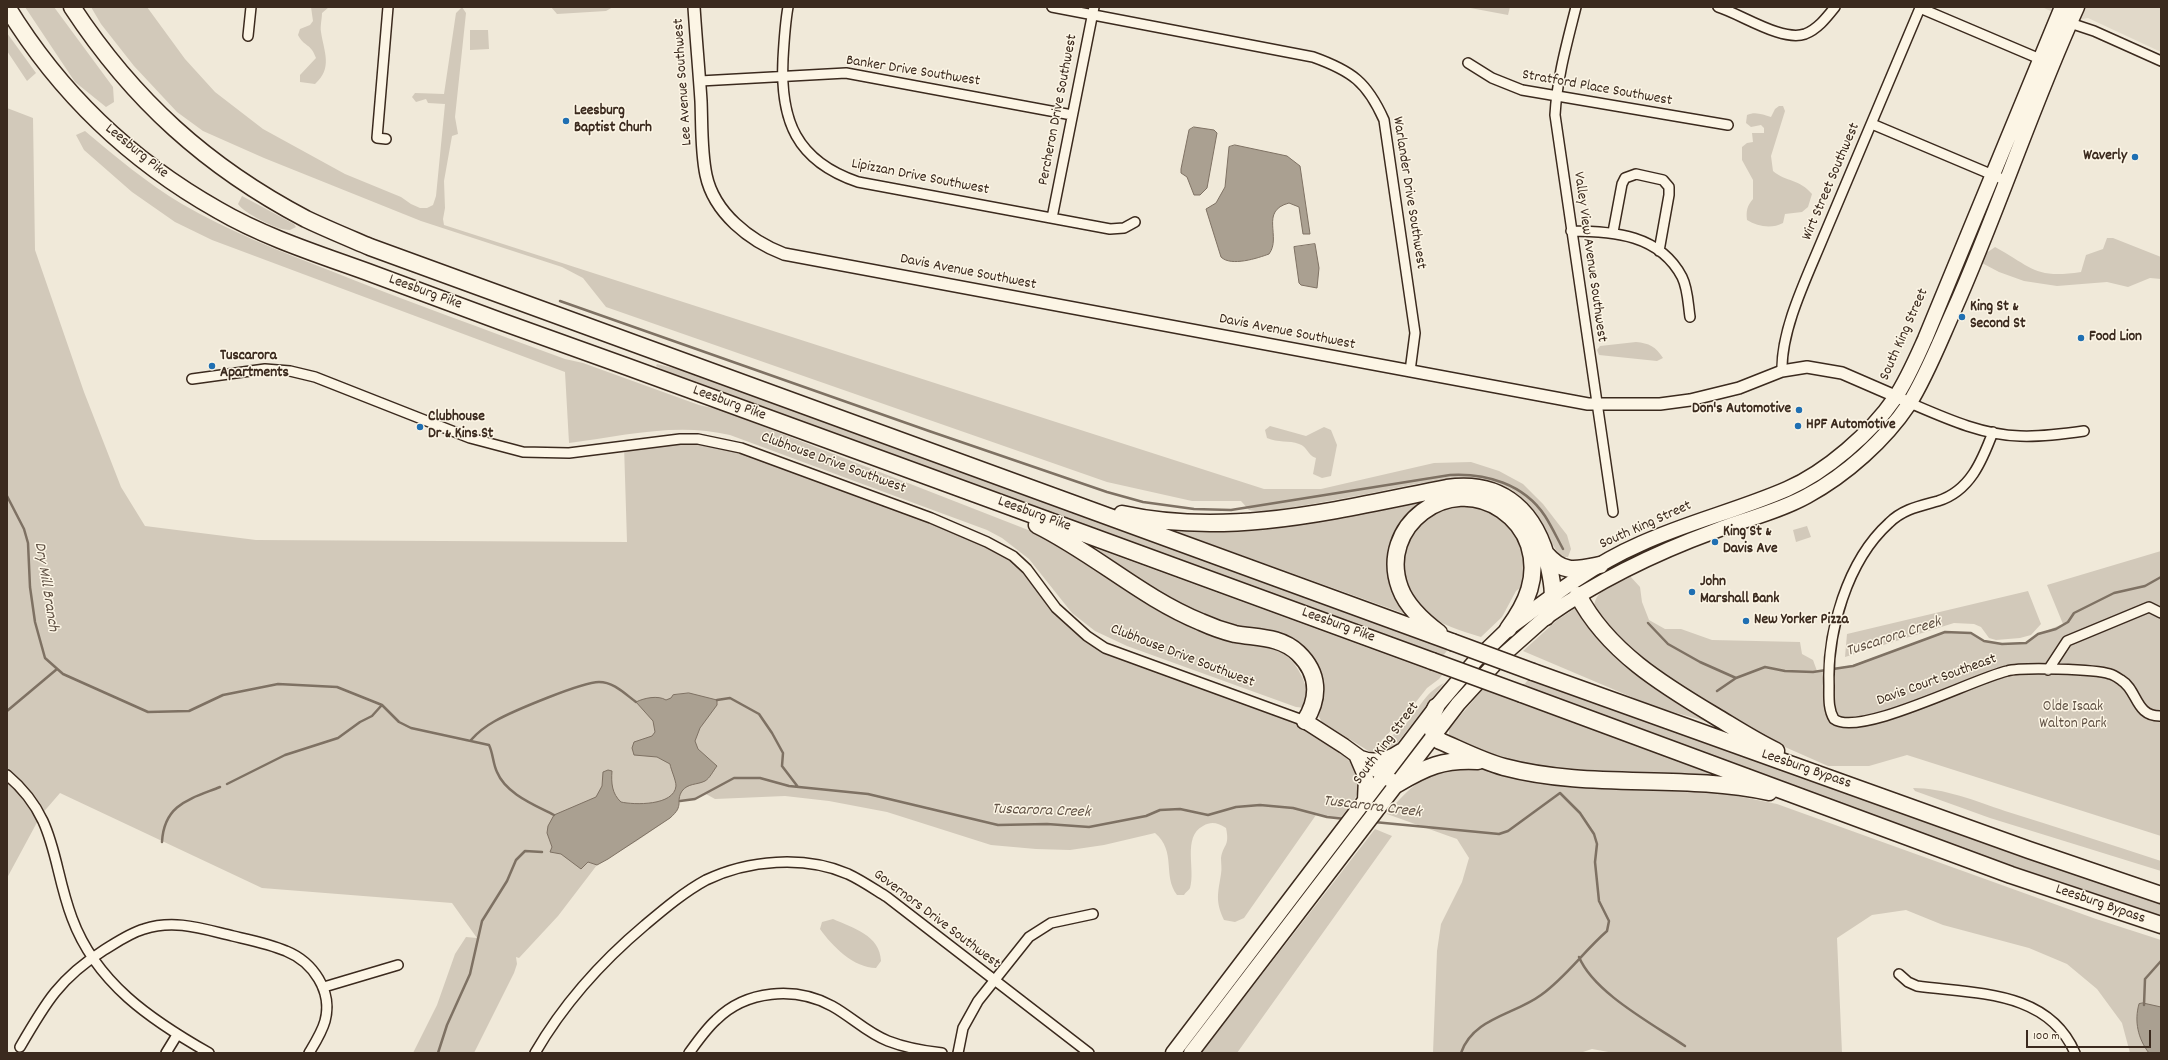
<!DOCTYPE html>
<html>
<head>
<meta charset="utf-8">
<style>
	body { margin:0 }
	#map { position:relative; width:2168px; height:1060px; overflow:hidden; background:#f0e9d9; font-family:Dekko,sans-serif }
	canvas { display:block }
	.frame { position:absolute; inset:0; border:8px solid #3b2a1e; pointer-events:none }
	.scale { position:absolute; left:2026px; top:1030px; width:125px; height:18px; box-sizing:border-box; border:2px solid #3b2a1e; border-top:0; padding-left:5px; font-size:12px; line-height:14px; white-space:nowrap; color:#3b2a1e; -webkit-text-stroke:3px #fcf5e5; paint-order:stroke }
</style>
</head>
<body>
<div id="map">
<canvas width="2168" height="1060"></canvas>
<div class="frame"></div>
<div class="scale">100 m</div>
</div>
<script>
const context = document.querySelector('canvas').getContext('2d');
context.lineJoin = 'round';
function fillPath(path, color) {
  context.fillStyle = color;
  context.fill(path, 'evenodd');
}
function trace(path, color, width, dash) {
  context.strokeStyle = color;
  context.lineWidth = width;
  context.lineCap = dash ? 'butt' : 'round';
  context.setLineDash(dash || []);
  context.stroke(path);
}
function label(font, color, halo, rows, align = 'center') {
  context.font = font + ' Dekko,sans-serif';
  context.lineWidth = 3;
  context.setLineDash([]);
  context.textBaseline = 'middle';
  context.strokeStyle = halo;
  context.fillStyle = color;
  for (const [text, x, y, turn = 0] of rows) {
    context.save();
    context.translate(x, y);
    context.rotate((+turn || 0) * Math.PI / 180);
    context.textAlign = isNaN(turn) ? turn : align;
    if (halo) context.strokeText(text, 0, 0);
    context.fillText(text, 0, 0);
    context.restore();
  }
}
const built = new Path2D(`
	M2042,7h119v45l-73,-34 -17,3z`);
const green = new Path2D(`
	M25,7h29l59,80 1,15 -8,5 -31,-25z
	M91,7h56l38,52 30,33 48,37 82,45 56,23 10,7 9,4h7l6,-3 3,-9 9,-92 -17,-1 -2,-4 -10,3 -4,-5 3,-4 29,1 12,-81 6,-6 4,6 -11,104 3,17 -6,2 -8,45 1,27 -2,11 1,6 820,264h57l113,-26 37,-1 28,9 24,13 20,20 24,31 4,14 -3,8h-7c-18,-24 -28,-59 -58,-72 -37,-16 -103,3 -141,10 -33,6 -66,12 -100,17l-13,-2 -8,-9h-49l-85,-19 -501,-175 -23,-29 -21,-11 -141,-46 -157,-63 -61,-27 -26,-19 -43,-46 -33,-42z
	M311,7h18l-7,6c0,6 -2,13 -1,19 3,20 12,36 -6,52l-15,-2v-7l16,-17c-5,-15 -12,-11 -18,-23l2,-6 10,-4 3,-4z
	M551,7h62l-7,4 -49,3z
	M1465,7h45l-2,8z
	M470,30h18l1,19 -19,1z
	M7,33l29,40 -9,8 -20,-30z
	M1779,106h4l2,5 -14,45 2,15c13,11 27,8 39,23l-4,13 -6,5 -17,2 -2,9c-11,6 -25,4 -36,-3 -1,-9 0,-14 6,-21v-19l-11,-20v-13l5,-4 6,-1 -1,-9h12v-5l-3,-3 -10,2 -5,-4 1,-8c9,-4 16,0 24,2l4,-8z
	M7,108l26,10 2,132 49,142 37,95 24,39 111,14 371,2 -3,-97 56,-6 41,4 266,99 40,27 32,43 58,40 188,69 50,45c14,21 -3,36 -15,53l-24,-4 -72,103 -9,4 -11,-2c-9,-19 -6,-27 -3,-46 1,-5 0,-11 0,-16 2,-14 9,-11 5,-30 -9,-5 -14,-7 -23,-2 -21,11 -7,44 -13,62 -1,2 -5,5 -6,7h-7c-15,-20 0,-43 -22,-62l-51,12 -34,5 -34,-1 -45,-4 -104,-33 -58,-11 -44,-5 -70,3 -9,-5 -11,5 -15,2 -2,9 -8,8 -33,23 -40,24 -39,51 -39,42 -3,-1 1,7 -3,9 -40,80h-61l24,-48 18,-51 11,-17 11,1 -25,-35 -190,-15 -202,-95 -19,22 -34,63z
	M85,131c31,26 62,52 97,73 46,27 98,47 149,67 77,31 156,59 234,88l18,4 116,42 22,5 320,125c15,8 31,16 45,25 29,19 54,43 85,58 14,7 30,13 46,16 20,5 49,5 66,19 16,12 28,35 23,55l-10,-1 -169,-61 -32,-15 -23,-18 -43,-54 -27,-21 -15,-8 -257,-95c-53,-13 -108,1 -161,8l-4,-71 -353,-132 -37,-18 -43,-30 -48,-42 -8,-15z
	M242,196l52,28 2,3c-2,1 -4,2 -6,3 -12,1 -46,-17 -52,-26z
	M2107,238h6l48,19v22l-11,-1 -22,9 -21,-5 -50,4 -33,-5 -25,-9 -17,-9 3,-9 10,-7c37,20 39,32 86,25l5,-17 17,-6z
	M1636,342c13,1 20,5 27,16l-6,3 -58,-6 -2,-5 3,-4z
	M657,364l53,13 739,271 -6,8 -16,-3 -746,-273 -25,-14z
	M1270,426l36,10 18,-9 7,3 6,15 -6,31 -9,2 -9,-4 3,-16c-9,-3 -8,-11 -17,-14 -10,-4 -21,-1 -32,-6l-2,-8z
	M1427,497l2,5 -32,42 14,72 -262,-94 30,4z
	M1454,503l37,5 30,27 7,47 -12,9 -14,26 -21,20c-19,-6 -40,-12 -56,-24 -27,-21 -28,-70 -4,-94 8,-7 24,-11 33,-16z
	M1807,526l4,11 -15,5 -3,-12z
	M1084,544l358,131 -3,4 -12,9 -23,29 -22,23 -3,5v11l-4,-1 -53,-33 -3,-5 -3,-46 -67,-40 -64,-19z
	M2161,551v285l-254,-81 -38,11h-41l-59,-26 -79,-46 -48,-34 -48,-50c-1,-20 20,-27 35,-35l11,12 2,15 7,18 16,9h16l31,11 88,2 2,12 11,6 4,11 36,-6 92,-33 26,1 13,8 18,3 24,-1 12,-9 25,-10 -16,-39z
	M2028,591l13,33 -10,11 -11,3 -24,2 -7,-2 -8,-11 -7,-3 -20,-1 -109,34 2,-23z
	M1577,607l124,108 4,6 -50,-14 -132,-56 33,-30z
	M1530,677l481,175 150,51v15c-215,-69 -426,-152 -637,-233z
	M1444,683l-53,68 -8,2c1,-3 1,-7 2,-9 4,-8 13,-12 19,-18 15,-16 19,-32 40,-43z
	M1483,689l265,97 -155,-12 -68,-10 -29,-7 -44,-18 -3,-3v-7z
	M1449,768h25l33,6 210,18 60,12 319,115 65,21v113h-31l-8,-30 -25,-34 -30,-25 -38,-16 -86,-23 -37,-15 -34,5 -35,23 5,115h-228l-22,-4 -12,4h-147l4,-102 4,-27 21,-42 7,-24 -12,-19 -70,-25c17,-21 35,-39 62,-46z
	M1913,788c31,0 63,13 92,23 52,16 104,33 156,50v10l-171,-53 -75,-27z
	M1375,829l17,7 -155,217h-36z
	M833,919c20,9 47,16 48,42l-5,7c-22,0 -44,-22 -56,-39l2,-7z`);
const water = new Path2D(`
	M1194,127l20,3 3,3 -10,55 -7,7h-6l-7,-18 -6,-4v-4l8,-39z
	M1235,145l52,11 13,10 10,68h-7l-4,-27 -10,-4c-30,8 -7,34 -20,51 -11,4 -38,13 -48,3l-15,-48 10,-6 9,-16 4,-40z
	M1315,244l4,24 -2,20 -16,-3 -2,-2 -5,-36z
	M689,693l28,7v5l-17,23 -5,13 3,8 19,17c-4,5 -7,12 -12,15 -8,4 -17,2 -23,10 -7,11 3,14 -12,27l-62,41 -11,6 -9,-3 -7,7 -20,-15 -11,-2 2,-5 -5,-14 1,-7 6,-11 42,-18 6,-11 1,-14 5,-2 4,1c-1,12 0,23 9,31 13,3 53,4 55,-16 0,-6 -5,-16 -6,-22l-13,-7 -23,-2 -2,-7 2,-6 18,-6 3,-4 -2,-11 -17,-19c8,-4 22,-7 30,-2l5,-2 2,-3z
	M2143,1003l18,4v46h-12c-11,-14 -15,-32 -10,-49z`);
const stream = new Path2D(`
	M560,301l369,130 178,61 36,10 51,7 37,1 219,-35c36,-2 74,9 95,41 7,11 12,22 18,33
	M7,496l17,33 4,14 2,44 5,35 10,36 18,16 85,38 41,-1 34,-16 55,-11 59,3 45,18 17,17 12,6 78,17c4,8 4,19 8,27 9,22 38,33 57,43
	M1648,623l20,21 32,18 36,16
	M1717,691l19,-13 29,-11 20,4 28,1 40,-6 92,-34 26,1 13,8 18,3 24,-1 12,-9 18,-5 12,-7 6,-9 40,-20 31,-7 16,-9
	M717,700l13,-2 29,16 13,19 11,20 -1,13 16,21
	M7,711l50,-42
	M471,740c7,-8 15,-14 24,-19 18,-10 87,-39 104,-39 15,0 26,12 37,20
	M227,784l58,-29 53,-17 22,-16 12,-6 9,-10
	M680,801l15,-2 39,-21h26l29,8 79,8 130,31 49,-1 42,3 57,-11 14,-6 20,-1 28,6 28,-8 24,-2 33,3 34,9 18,2
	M1374,822l125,12 9,-3 52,-38 20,20 14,21 3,10 -2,18 4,39 10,20 -2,10c-23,20 -41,46 -66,64 -27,20 -68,23 -80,58
	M162,842c2,-38 28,-43 58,-55
	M1579,957c15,36 74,67 106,89
	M2144,1005l1,-26 16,-18
	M438,1053l9,-28 23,-51 12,-53 25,-40 9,-21 9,-9 17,1`);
const minor = new Path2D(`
	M788,7c-3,17 -4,34 -5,52 -3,61 13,102 75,123l252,47 14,-1 11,-6
	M1052,7l261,50c39,14 54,25 71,63l31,213 -5,38
	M1576,7c-9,36 -19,71 -21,108l58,397
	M1718,7c23,7 64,35 87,27 13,-5 22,-17 30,-27
	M2070,23l24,8 67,30
	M248,36l3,-29
	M1468,63l24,15 30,12 206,35
	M700,81l146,-8 226,42
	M1872,124l135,57
	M386,139l-9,-1 11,-131
	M1052,218l42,-211
	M1571,231c43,0 89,4 111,46 6,12 6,27 8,40
	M1613,232l9,-48 3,-6 11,-4 27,6 6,7v8l-10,56
	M1782,371c-1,-42 25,-94 41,-133 32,-77 65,-153 97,-230l120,51
	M192,379l73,-10 25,2 25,6 155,61 53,14 46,1 111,-14h18l43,9 190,70 56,24 26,14 14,13 29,39 31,28 18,12 200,73
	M1910,403c35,15 72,32 110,33 22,1 43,-2 64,-5
	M1993,432c-11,29 -23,59 -55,69 -18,5 -35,8 -49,22 -42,38 -62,109 -60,163 0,11 -1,23 5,33 25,19 141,-41 173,-48 15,-4 88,-2 103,3 4,1 8,4 11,6 17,10 14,37 40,36
	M2048,670l19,-29 82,-34 12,6
	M7,775c51,43 44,87 65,143 24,65 79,102 137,135
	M1899,974l9,8 9,4c58,8 131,4 158,67
	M324,987l74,-22
	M20,1047c26,-45 40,-69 84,-97 13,-8 26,-17 40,-21 31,-10 59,0 89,7 17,4 37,8 53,15 27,11 47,40 39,70 -3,11 -10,22 -16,32
	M166,1053l11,-18
	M535,1053c29,-50 66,-91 110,-128 19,-16 39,-33 61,-45 42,-20 98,-25 142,-6 13,6 26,15 39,23l202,156
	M689,1053c8,-11 17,-24 27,-33 30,-30 79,-34 116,-14 20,11 35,27 56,35 18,7 36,10 54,12
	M958,1053l5,-25 15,-27 51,-64 22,-14 42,-9`);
const tertiary = new Path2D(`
	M694,7c2,31 5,63 7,94 1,24 0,50 5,74 8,38 44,66 78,79l804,150h72l30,-4 49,-12 43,-17 25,-4 35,6 60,26`);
const primary = new Path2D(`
	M1546,617c53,-37 109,-64 169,-86 31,-12 63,-19 92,-35 39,-21 78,-56 102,-92 18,-29 31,-63 45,-94 44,-99 78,-204 123,-303
	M1513,625c40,-30 81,-61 127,-81 48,-22 99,-34 147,-55 39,-17 84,-56 108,-91 12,-18 21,-39 30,-59l137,-332`);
const trunk = new Path2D(`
	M1305,721l39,25 48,35
	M1357,757l9,21 -1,22
	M1361,758c14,6 28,1 40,-7
	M1173,1053l263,-346 40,-47 32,-31
	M1191,1053l267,-349 43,-47 45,-40`);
const motorway = new Path2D(`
	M7,7c52,85 124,154 211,203 48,28 103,45 155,64 85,32 170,63 255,93 268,98 536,195 804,294
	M72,7c61,93 135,160 234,212 21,10 43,19 64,28l1082,395
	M1122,514c109,24 218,-5 325,-26 57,-8 90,25 102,79 4,19 7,33 -3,50
	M1037,525c57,28 105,73 164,97 11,5 22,9 34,12 22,4 45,2 63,19 21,20 22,44 7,68
	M1546,554c17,20 30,16 54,11
	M1578,595c29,56 85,90 137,121 20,12 40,25 61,35
	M1439,633c-16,-12 -32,-26 -39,-45 -23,-62 49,-115 102,-78 13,9 22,20 27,35 10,32 -2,58 -21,84
	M1533,672l496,178 132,45
	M1522,694l489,181 150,50
	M1436,707c-6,13 -8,23 4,34 21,9 42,20 64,26 87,23 178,6 265,25
	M1397,784c29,-17 46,-25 81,-23`);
const motorwayBridge = new Path2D(`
	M1452,642l81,30
	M1432,661l90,33`);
const markers = [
	[566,121,4,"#1f6fb2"],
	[2135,157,4,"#1f6fb2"],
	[1962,317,4,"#1f6fb2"],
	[2081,338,4,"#1f6fb2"],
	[212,366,4,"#1f6fb2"],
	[1799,410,4,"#1f6fb2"],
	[1798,426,4,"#1f6fb2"],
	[420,427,4,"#1f6fb2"],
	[1715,542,4,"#1f6fb2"],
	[1692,592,4,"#1f6fb2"],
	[1746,621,4,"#1f6fb2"]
];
const streetNames = [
	["Banker Drive Southwest",913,72,9],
	["Lee Avenue Southwest",684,82,-94],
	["Stratford Place Southwest",1597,89,10],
	["Percheron Drive Southwest",1059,110,-79],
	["Leesburg Pike",136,152,39],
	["Lipizzan Drive Southwest",920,178,11],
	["Wirt Street Southwest",1832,182,-67],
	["Warlander Drive Southwest",1408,193,81],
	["Valley View Avenue Southwest",1589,257,82],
	["Davis Avenue Southwest",968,273,11],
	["Leesburg Pike",425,293,20],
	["Davis Avenue Southwest",1287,333,11],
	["South King Street",1905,335,-66],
	["Leesburg Pike",729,404,20],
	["Clubhouse Drive Southwest",833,464,20],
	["Leesburg Pike",1034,515,20],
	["South King Street",1646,526,-24],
	["Leesburg Pike",1338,626,20],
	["Clubhouse Drive Southwest",1182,657,21],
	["Davis Court Southeast",1937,681,-20],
	["South King Street",1387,744,-53],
	["Leesburg Bypass",1806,770,19],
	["Leesburg Bypass",2100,905,19],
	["Governors Drive Southwest",936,920,37]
];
const poiNames = [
	["Leesburg",574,112],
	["Baptist Churh",574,129],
	["Waverly",2127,157,"right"],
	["King St &",1970,308],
	["Second St",1970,325],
	["Food Lion",2089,338],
	["Tuscarora",220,357],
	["Apartments",220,374],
	["Don's Automotive",1791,410,"right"],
	["Clubhouse",428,418],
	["Dr & Kins St",428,435],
	["HPF Automotive",1806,426],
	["King St &",1723,533],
	["Davis Ave",1723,550],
	["John",1700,583],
	["Marshall Bank",1700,600],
	["New Yorker Pizza",1754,621]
];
const parkNames = [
	["Olde Isaak",2073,708],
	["Walton Park",2073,725]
];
const waterNames = [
	["Dry Mill Branch",45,587,81],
	["Tuscarora Creek",1894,638,-18],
	["Tuscarora Creek",1372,808,7],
	["Tuscarora Creek",1041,812,2]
];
fillPath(built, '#e1d9c9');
fillPath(green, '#d2c9ba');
fillPath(water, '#aaa091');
trace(water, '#7e7163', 1);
trace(stream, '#7e7163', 2.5);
trace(minor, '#3b2a1e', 12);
trace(tertiary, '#3b2a1e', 14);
trace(primary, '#3b2a1e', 17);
trace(trunk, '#3b2a1e', 17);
trace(motorway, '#3b2a1e', 19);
trace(minor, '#fcf5e5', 9);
trace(tertiary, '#fcf5e5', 11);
trace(primary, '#fcf5e5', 14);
trace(trunk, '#fcf5e5', 14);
trace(motorway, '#fcf5e5', 16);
trace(motorwayBridge, '#3b2a1e', 19, []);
trace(motorwayBridge, '#fcf5e5', 16);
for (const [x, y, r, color] of markers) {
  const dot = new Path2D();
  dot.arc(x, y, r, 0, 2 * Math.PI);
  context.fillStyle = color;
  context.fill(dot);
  trace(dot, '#fcf5e5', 1.5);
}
label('15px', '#3b2a1e', '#fcf5e5', streetNames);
label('bold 15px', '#3b2a1e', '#fcf5e5', poiNames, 'left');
label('15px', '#615245', '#fcf5e5', parkNames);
label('italic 16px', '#625346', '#fcf5e5', waterNames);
</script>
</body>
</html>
